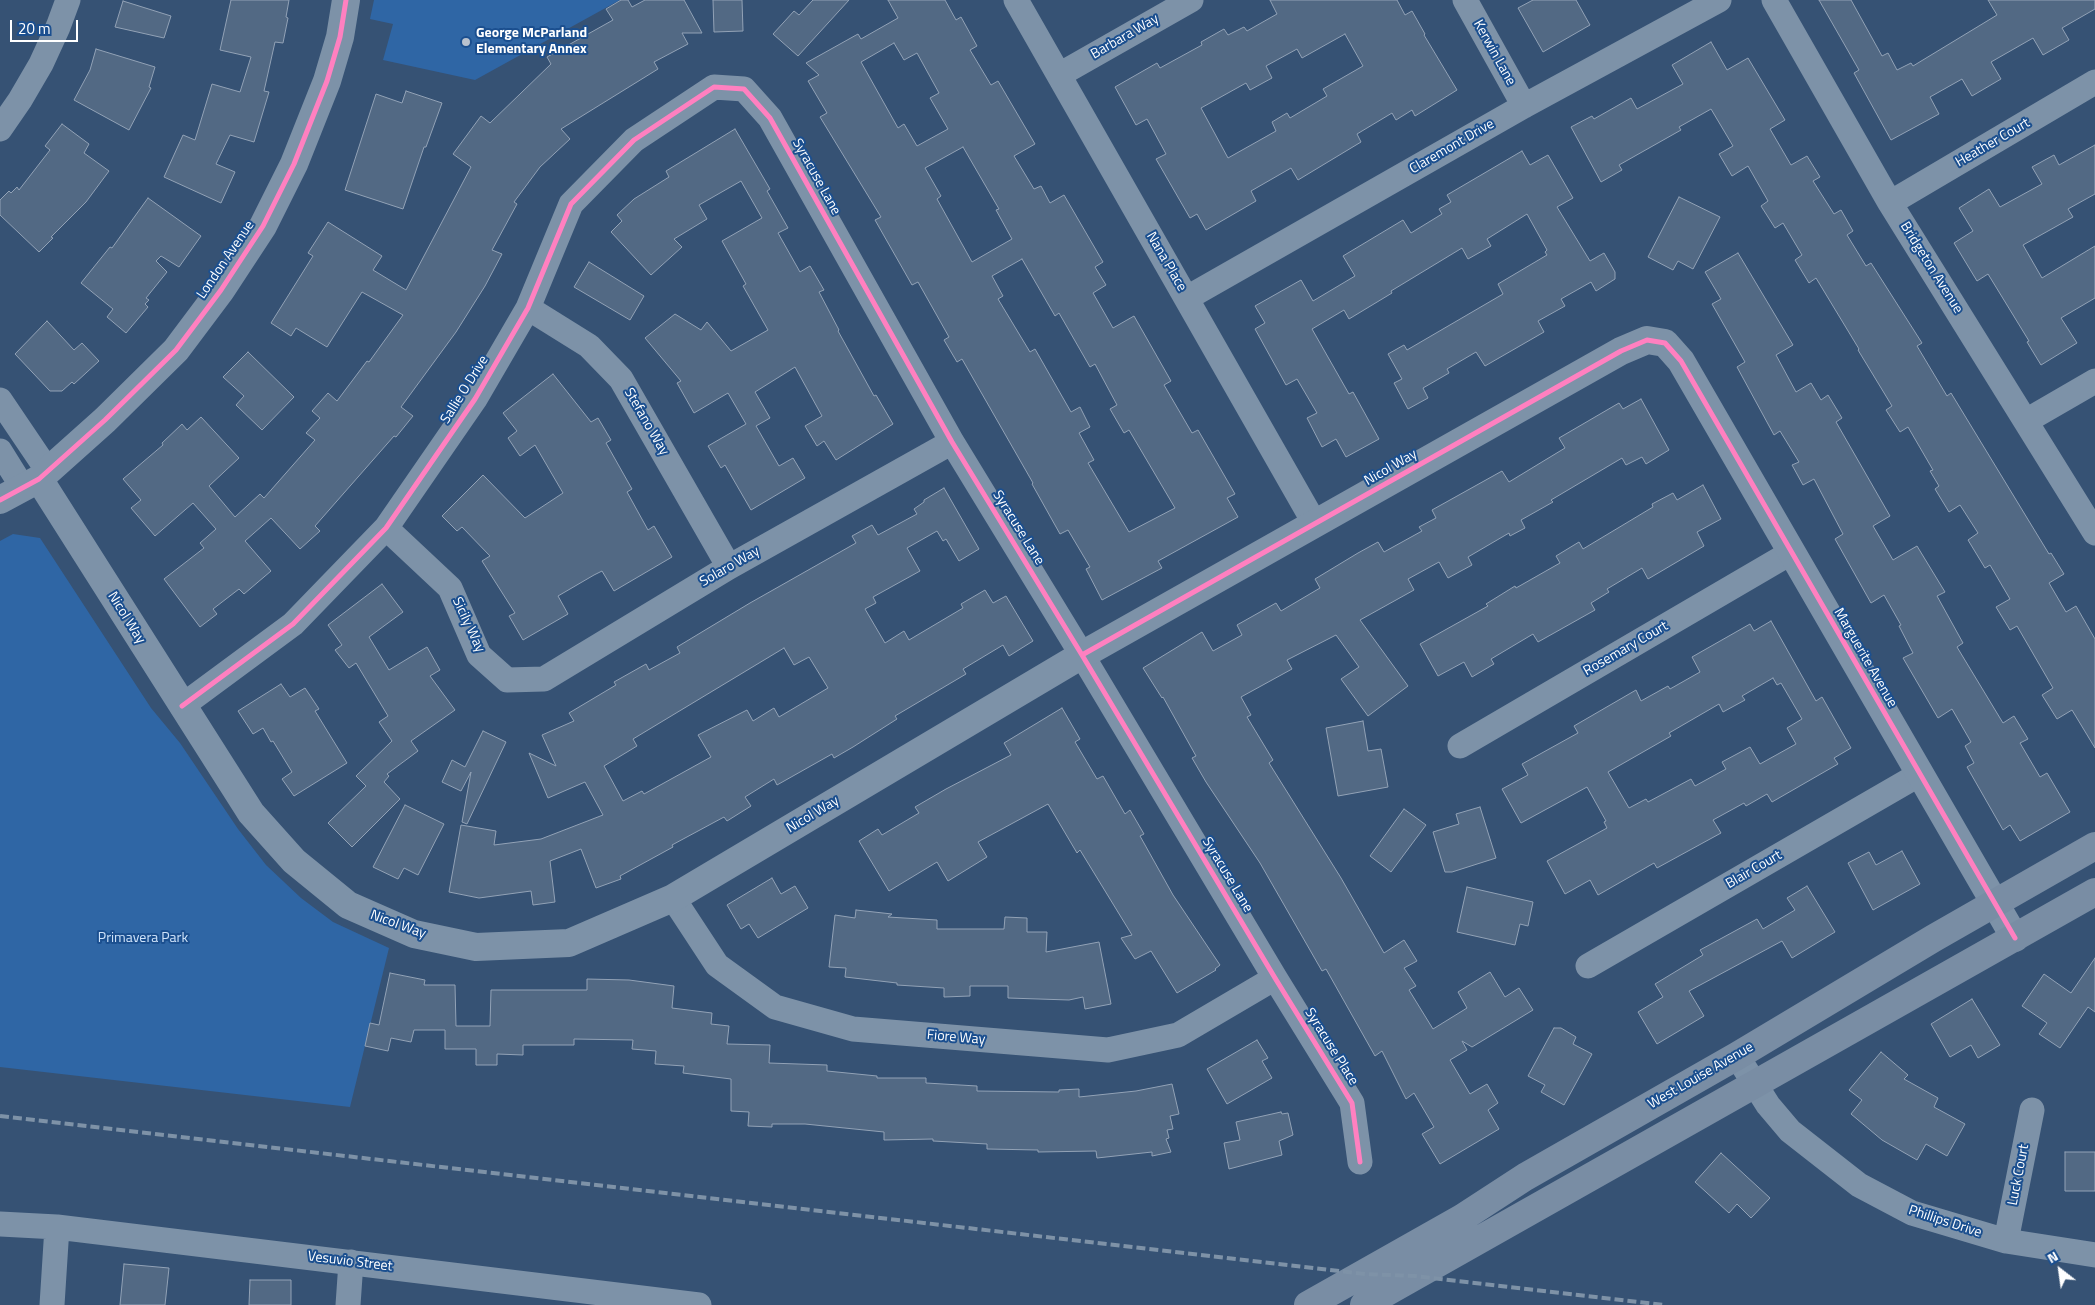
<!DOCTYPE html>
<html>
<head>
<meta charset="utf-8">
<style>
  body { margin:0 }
  #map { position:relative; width:2095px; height:1305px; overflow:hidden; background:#365274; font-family:"Titillium Web",sans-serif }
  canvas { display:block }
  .north { position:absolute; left:2035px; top:1245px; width:50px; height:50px; -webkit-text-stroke:4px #1b4f8f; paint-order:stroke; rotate:330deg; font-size:14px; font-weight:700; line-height:20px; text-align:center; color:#fff }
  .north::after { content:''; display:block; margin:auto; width:18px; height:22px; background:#fff; clip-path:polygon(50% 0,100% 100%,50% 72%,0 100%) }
  .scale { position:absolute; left:10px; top:20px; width:68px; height:22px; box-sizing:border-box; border:2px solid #fff; border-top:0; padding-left:6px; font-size:15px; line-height:18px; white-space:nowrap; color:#fff; -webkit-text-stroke:4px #1b4f8f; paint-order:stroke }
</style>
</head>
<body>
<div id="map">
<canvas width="2095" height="1305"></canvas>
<div class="north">N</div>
<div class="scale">20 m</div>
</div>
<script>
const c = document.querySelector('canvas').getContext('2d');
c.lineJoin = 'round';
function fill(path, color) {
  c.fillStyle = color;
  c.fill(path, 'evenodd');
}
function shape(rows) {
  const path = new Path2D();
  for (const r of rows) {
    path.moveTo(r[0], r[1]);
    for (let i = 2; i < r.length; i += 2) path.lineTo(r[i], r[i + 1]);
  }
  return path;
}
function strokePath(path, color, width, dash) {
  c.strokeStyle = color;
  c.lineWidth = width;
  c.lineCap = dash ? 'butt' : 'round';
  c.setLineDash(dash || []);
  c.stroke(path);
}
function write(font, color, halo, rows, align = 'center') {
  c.font = font + ' "Titillium Web",sans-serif';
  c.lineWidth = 4;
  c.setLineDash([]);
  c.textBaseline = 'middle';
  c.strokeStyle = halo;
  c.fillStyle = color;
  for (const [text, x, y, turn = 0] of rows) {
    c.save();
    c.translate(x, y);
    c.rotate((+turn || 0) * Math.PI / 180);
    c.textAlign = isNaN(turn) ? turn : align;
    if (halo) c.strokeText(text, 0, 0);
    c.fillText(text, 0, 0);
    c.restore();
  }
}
const green = shape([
  [374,0,620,0,475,80,383,60,393,24,370,19],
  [13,534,40,538,151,708,180,743,238,829,266,865,301,898,333,922,389,948,350,1107,0,1067,0,541]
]);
const building = shape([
  [231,0,289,0,286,17,288,18,283,43,275,42,264,91,269,92,254,142,230,135,216,164,235,172,221,203,164,177,183,135,195,140,212,84,240,92,251,57,220,50,231,0],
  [621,0,628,0,632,7,645,0,684,0,702,33,682,33,688,44,654,62,658,69,561,129,570,139,540,167,514,202,517,204,492,250,502,254,485,286,456,332,401,407,413,416,396,437,394,436,315,526,320,531,300,549,271,518,245,541,271,571,244,594,239,589,213,609,217,614,200,627,164,579,204,548,200,543,216,529,193,503,155,536,131,508,141,500,123,479,163,445,162,443,182,424,187,430,201,417,239,458,209,486,235,517,260,494,264,498,315,440,306,433,320,418,312,411,328,393,337,401,367,361,369,362,403,315,362,292,327,347,296,328,291,336,271,323,313,256,308,253,328,222,382,256,373,270,406,290,471,167,453,154,481,116,490,123,551,64,547,57,613,20,606,9,621,0],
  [713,0,742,0,743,31,714,32,713,0],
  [813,0,849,0,798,56,773,34,794,11,799,15,813,0],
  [888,0,945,0,956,20,961,17,977,46,970,50,991,85,998,81,1035,144,1014,156,1034,189,1041,186,1050,203,1064,195,1103,262,1095,267,1106,285,1093,293,1113,328,1134,316,1171,381,1164,385,1192,433,1198,430,1235,494,1227,498,1238,517,1158,561,1162,568,1102,600,1086,569,1090,567,1068,530,1060,534,1032,484,1033,483,962,359,957,362,944,340,949,337,918,282,912,285,875,220,881,217,820,117,827,113,808,81,819,75,806,63,858,34,861,39,898,18,888,0],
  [894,43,904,60,917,53,939,93,930,98,948,129,917,146,904,124,898,128,861,62,894,43],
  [963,147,999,209,996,210,1012,239,972,262,937,199,941,196,925,168,963,147],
  [1022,259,1055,316,1059,313,1090,367,1095,364,1117,405,1110,409,1124,433,1129,430,1175,508,1129,532,1088,463,1094,460,1079,433,1090,427,1080,407,1071,412,1035,349,1030,352,998,299,1003,296,992,276,1022,259],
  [1270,0,1397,0,1405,15,1412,11,1425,34,1424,35,1457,90,1415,116,1412,110,1396,120,1392,113,1357,134,1361,142,1298,180,1291,168,1251,191,1256,201,1206,230,1197,214,1190,218,1156,159,1166,154,1147,119,1136,125,1115,87,1157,63,1160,68,1202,45,1201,42,1224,29,1228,35,1244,27,1247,31,1277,14,1270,0],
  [1345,34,1363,66,1323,89,1327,96,1290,118,1287,113,1272,122,1276,131,1228,158,1201,108,1246,83,1250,90,1272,78,1266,66,1297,49,1302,58,1345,34],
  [1533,0,1576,0,1590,25,1543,52,1518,8,1533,0],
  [1819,0,1851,0,1882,56,1888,53,1897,70,1911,63,1913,66,1997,15,1988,0,2095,0,2095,9,2062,28,2069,40,2043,55,2033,38,1991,62,2001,79,1972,96,1962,79,1930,97,1939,114,1891,140,1854,73,1859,70,1819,0],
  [123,1,171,16,164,38,115,27,123,1],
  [1711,42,1727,70,1748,58,1785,120,1770,129,1791,165,1807,156,1820,177,1813,181,1834,214,1841,210,1853,231,1847,235,1866,266,1871,263,1922,343,1917,346,1947,396,1951,393,2049,554,2051,553,2064,574,2049,583,2066,612,2076,606,2095,639,2095,748,2072,710,2057,719,2042,695,2053,688,2017,626,2010,630,1996,607,2010,599,1990,565,1985,568,1968,540,1978,533,1960,505,1949,512,1935,489,1939,486,1930,471,1933,470,1908,427,1900,432,1886,410,1892,406,1858,350,1859,349,1816,278,1809,283,1795,260,1802,255,1783,223,1775,228,1761,206,1768,201,1748,166,1732,176,1719,154,1733,146,1711,109,1679,127,1681,130,1619,165,1622,170,1601,182,1571,127,1592,116,1594,119,1631,98,1637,109,1683,84,1672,65,1711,42],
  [96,49,155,67,149,87,151,88,129,130,74,100,90,70,96,49],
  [406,91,442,103,426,147,424,147,403,209,345,190,376,94,402,103,406,91],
  [62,124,89,144,84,153,109,171,86,202,51,237,53,238,39,252,0,215,0,200,9,191,11,193,17,187,19,190,50,150,45,146,62,124],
  [735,129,770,189,767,191,788,228,778,233,800,272,810,266,824,290,819,292,839,330,838,331,874,396,876,395,893,424,836,460,824,441,817,446,805,426,822,416,795,367,755,392,770,418,756,426,779,466,793,458,805,478,751,510,725,465,721,468,708,446,746,424,728,393,694,413,677,383,681,381,645,338,675,314,701,330,707,322,731,351,768,330,743,286,746,284,722,241,762,218,741,181,699,205,707,219,674,239,682,247,651,275,611,232,622,221,617,215,634,199,669,177,666,171,735,129],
  [2095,145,2095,194,2068,209,2073,217,2023,245,2042,278,2095,246,2095,298,2061,318,2077,343,2041,365,2027,342,2029,341,1988,274,1977,281,1954,243,1973,231,1959,208,1989,189,2000,207,2042,184,2032,167,2054,155,2059,165,2095,145],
  [1522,151,1530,165,1548,155,1573,198,1557,207,1590,261,1604,253,1615,272,1615,279,1596,291,1591,282,1561,299,1565,306,1538,321,1544,332,1485,366,1476,352,1447,369,1449,373,1423,388,1428,398,1408,409,1394,383,1402,379,1388,354,1404,345,1407,350,1503,294,1498,284,1547,255,1545,252,1547,250,1527,214,1487,239,1491,246,1468,259,1462,248,1391,291,1392,293,1349,319,1344,310,1312,329,1349,394,1353,392,1379,439,1346,457,1336,439,1322,447,1307,418,1317,413,1297,379,1286,385,1255,329,1265,323,1255,306,1301,280,1313,301,1355,276,1343,256,1403,220,1411,233,1442,214,1439,209,1451,202,1447,195,1522,151],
  [1679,197,1720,217,1693,269,1678,261,1673,270,1648,257,1679,197],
  [148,198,201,236,179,267,161,256,156,261,167,272,146,298,149,300,145,304,148,307,126,333,107,317,113,309,81,283,110,247,112,248,148,198],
  [1738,253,1793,345,1776,355,1796,392,1811,383,1821,400,1828,395,1842,418,1836,422,1890,516,1873,526,1893,560,1917,546,1945,592,1937,596,1963,643,1957,647,2003,723,2014,716,2028,739,2020,743,2040,777,2047,773,2070,812,2020,841,2010,825,2003,830,1967,767,1974,763,1965,746,1971,742,1952,709,1938,718,1903,658,1913,653,1899,626,1901,625,1884,595,1871,603,1835,539,1843,534,1814,479,1803,485,1792,465,1799,462,1780,431,1774,435,1737,367,1745,362,1712,304,1721,299,1705,272,1738,253],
  [589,262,644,296,630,320,574,287,589,262],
  [47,321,74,350,82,343,99,361,74,384,72,382,62,391,50,391,15,354,47,321],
  [248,352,294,397,262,430,236,405,244,396,223,377,248,352],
  [553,374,591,422,598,418,611,440,606,443,632,489,627,492,648,530,654,526,672,557,614,591,602,571,594,575,558,596,568,614,523,640,509,616,515,613,482,561,490,556,462,527,457,531,442,516,483,475,525,518,563,493,535,445,520,456,508,438,517,431,503,413,553,374],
  [1641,399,1669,450,1646,464,1642,457,1626,465,1622,458,1551,500,1553,502,1521,520,1525,528,1510,536,1509,533,1468,557,1472,565,1448,578,1439,562,1408,579,1414,590,1360,620,1408,686,1368,716,1341,679,1359,667,1336,635,1287,660,1292,669,1241,697,1251,715,1247,717,1273,760,1269,763,1341,878,1384,953,1404,940,1417,961,1404,968,1416,986,1409,990,1433,1029,1467,1008,1458,992,1490,972,1505,997,1519,988,1533,1010,1472,1047,1462,1041,1467,1050,1450,1060,1470,1094,1487,1084,1498,1103,1488,1110,1499,1129,1440,1164,1422,1134,1434,1127,1414,1093,1406,1099,1382,1051,1375,1056,1326,969,1322,971,1260,863,1206,782,1192,758,1196,756,1163,697,1162,698,1143,668,1202,632,1213,651,1242,635,1237,625,1276,603,1281,611,1320,588,1315,579,1358,553,1378,542,1384,552,1422,531,1419,527,1436,518,1432,510,1502,471,1509,482,1565,448,1559,438,1619,403,1623,409,1641,399],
  [1703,485,1721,519,1697,532,1704,546,1648,579,1642,568,1607,589,1609,592,1591,603,1595,610,1538,642,1533,634,1491,659,1494,664,1472,677,1464,662,1438,676,1420,644,1488,606,1486,604,1515,586,1516,588,1560,563,1556,556,1579,542,1583,549,1653,507,1652,504,1673,493,1677,500,1703,485],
  [944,488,979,549,959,561,946,539,943,541,937,531,907,548,920,571,873,597,876,603,865,609,885,643,904,631,909,640,963,608,961,604,985,590,993,603,1006,596,1033,641,1009,656,1003,645,963,669,966,674,895,716,897,719,853,747,834,758,832,754,777,785,774,779,745,797,751,806,727,821,724,817,672,845,673,847,620,876,621,879,596,888,581,849,550,861,555,902,533,905,531,891,479,898,449,892,461,825,496,831,494,845,541,839,603,815,585,782,548,798,529,753,556,766,542,735,574,721,569,713,616,685,614,682,646,664,649,670,680,653,677,647,750,603,856,543,852,536,872,525,878,535,917,514,914,509,924,502,924,500,944,488],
  [784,648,794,665,809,657,828,688,779,717,774,708,753,721,747,710,698,735,711,757,644,794,642,791,623,801,604,766,637,746,633,739,784,648],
  [382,584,403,612,369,637,389,670,427,647,440,670,430,676,455,710,411,741,418,751,387,774,389,776,384,782,400,799,352,847,328,823,366,786,356,776,392,741,379,722,388,716,356,663,349,668,335,650,342,645,328,625,382,584],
  [1771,621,1816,701,1822,697,1851,748,1834,758,1838,764,1772,802,1767,794,1746,806,1744,803,1713,820,1721,833,1657,868,1654,863,1598,895,1590,880,1565,894,1547,861,1607,828,1604,822,1606,821,1587,787,1521,823,1502,789,1528,775,1522,764,1578,733,1574,726,1636,690,1641,701,1668,686,1670,689,1700,672,1692,657,1750,624,1754,631,1771,621],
  [1773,678,1777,685,1781,683,1802,719,1787,728,1796,744,1760,764,1750,747,1722,762,1726,769,1695,786,1691,779,1648,802,1646,799,1629,808,1608,772,1671,736,1669,733,1719,704,1723,712,1745,700,1742,696,1773,678],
  [281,684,290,697,305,688,319,709,315,711,347,763,294,796,282,779,292,772,273,741,271,742,263,728,253,734,238,711,281,684],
  [1062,708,1080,739,1075,742,1097,779,1103,776,1125,814,1130,810,1144,834,1140,836,1173,895,1220,965,1215,969,1216,970,1177,993,1151,951,1135,959,1121,938,1132,935,1080,850,1077,853,1048,804,978,842,987,857,948,881,937,862,889,891,859,841,878,829,882,835,919,813,915,807,946,789,1011,755,1004,743,1062,708],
  [1363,721,1368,751,1381,749,1388,787,1338,796,1326,728,1363,721],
  [483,731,506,742,467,824,462,822,471,772,461,791,442,782,452,760,465,767,483,731],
  [405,805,444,824,418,875,404,868,398,879,373,867,405,805],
  [1480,807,1496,858,1452,872,1445,872,1433,832,1459,824,1456,814,1480,807],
  [1404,809,1426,825,1391,872,1370,856,1404,809],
  [1902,851,1920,884,1873,910,1848,863,1869,852,1876,865,1902,851],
  [772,878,781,894,795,886,808,908,758,938,749,924,741,929,727,905,772,878],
  [1807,886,1835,932,1792,958,1782,941,1689,991,1704,1016,1657,1044,1638,1012,1663,997,1655,984,1703,955,1700,950,1757,919,1763,929,1795,910,1787,898,1807,886],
  [1467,887,1533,902,1528,926,1520,924,1515,945,1457,932,1467,887],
  [856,910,892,914,888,917,937,920,937,929,1004,929,1005,917,1027,918,1027,932,1047,932,1046,952,1099,942,1111,1004,1085,1009,1083,997,1069,1000,1008,998,1008,986,970,986,970,996,944,997,944,988,897,985,897,983,845,977,846,968,829,967,835,915,855,918,856,910],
  [2095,958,2095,1012,2088,1007,2060,1048,2039,1034,2047,1023,2022,1006,2044,974,2071,993,2095,958],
  [390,973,425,980,424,985,455,985,456,1026,490,1026,491,990,587,990,587,979,629,980,674,986,672,1008,712,1013,711,1024,729,1026,727,1044,770,1045,769,1063,827,1065,827,1071,877,1076,877,1078,926,1078,926,1083,977,1086,977,1091,1059,1092,1059,1090,1079,1089,1079,1097,1136,1091,1172,1084,1179,1114,1170,1116,1173,1129,1167,1130,1169,1138,1166,1139,1171,1152,1152,1156,1152,1152,1097,1158,1096,1151,1038,1152,1038,1150,987,1149,987,1144,933,1141,933,1139,884,1140,884,1132,805,1124,772,1124,772,1127,748,1126,749,1112,731,1111,731,1079,683,1073,684,1066,655,1064,656,1051,632,1049,633,1040,574,1039,574,1045,523,1045,523,1055,497,1054,497,1065,476,1065,476,1049,445,1049,445,1030,414,1030,411,1042,391,1038,388,1051,365,1046,370,1023,379,1025,390,973],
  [1972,999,2000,1045,1978,1058,1971,1045,1950,1057,1931,1024,1972,999],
  [1554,1028,1561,1028,1576,1037,1573,1044,1592,1054,1564,1105,1541,1092,1545,1085,1528,1076,1554,1028],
  [1257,1040,1268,1058,1262,1061,1272,1078,1227,1104,1207,1069,1257,1040],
  [1881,1052,1908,1075,1904,1079,1938,1098,1934,1107,1965,1124,1947,1156,1926,1144,1917,1160,1882,1140,1851,1114,1862,1100,1849,1090,1881,1052],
  [1281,1112,1282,1114,1288,1113,1293,1135,1279,1141,1282,1155,1229,1169,1224,1143,1240,1140,1236,1122,1281,1112],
  [2065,1152,2095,1152,2095,1191,2065,1191,2065,1152],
  [1721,1153,1770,1198,1751,1218,1737,1204,1729,1213,1695,1182,1721,1153],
  [124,1264,169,1268,165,1305,120,1305,124,1264],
  [250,1280,291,1280,291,1305,249,1305,250,1280]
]);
const minor = shape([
  [1016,0,1315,524],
  [1465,0,1524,106],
  [1774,0,1890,203,2095,533],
  [1059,75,1191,0],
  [0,129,20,100,41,64,58,27,68,0],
  [1890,203,2095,82],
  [1187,298,1524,106,1719,0],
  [528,308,589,346,621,379,729,567],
  [0,400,48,471],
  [2026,421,2095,381],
  [0,451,23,488],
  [386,528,450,588,479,655,507,680,544,679,729,567,952,442],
  [182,706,293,624,386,528,475,399,528,308,571,204,634,140,714,87,744,89,770,118,952,442,1082,655,1275,978,1352,1103,1360,1162],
  [1460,746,1792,552],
  [673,898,717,965,775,1007,853,1029,1108,1050,1178,1035,1275,978],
  [1588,966,1920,774],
  [1737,1056,1768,1105,1790,1131,1859,1185,1912,1213,2006,1241,2095,1255],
  [0,1224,57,1227,699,1305],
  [2006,1241,2032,1110],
  [52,1305,57,1227],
  [348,1305,351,1262]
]);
const tertiary = shape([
  [39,479,251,813,294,861,348,905,414,934,476,947,569,943,673,898,1082,655,1621,351,1647,340,1665,343,1681,361,2015,938],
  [0,500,39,479,105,420,176,350,221,290,263,226,294,164,327,81,340,37,346,0]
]);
const secondary = shape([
  [1308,1305,1462,1218,1525,1177,1737,1056,1934,938,2095,846],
  [1364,1305,2095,892]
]);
const rail = shape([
  [0,1116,1365,1274,1415,1276,1664,1305]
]);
const cycleway = shape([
  [0,500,39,479,105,420,176,350,221,290,263,226,294,164,327,81,340,37,346,0],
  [1082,655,1621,351,1647,340,1665,343,1681,361,2015,938],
  [182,706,293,624,386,528,475,399,528,308,571,204,634,140,714,87,744,89,770,118,952,442,1082,655,1275,978,1352,1103,1360,1162]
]);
const markers = [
  [466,42,5,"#b9c2ce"]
];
const poiNames = [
  ["George McParland",476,34],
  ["Elementary Annex",476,50]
];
const streetNames = [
  ["Barbara Way",1125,37,-30],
  ["Kerwin Lane",1494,53,61],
  ["Heather Court",1993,143,-30],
  ["Claremont Drive",1452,147,-30],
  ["Syracuse Lane",816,177,61],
  ["London Avenue",226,260,-56],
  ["Nana Place",1166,262,60],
  ["Bridgeton Avenue",1931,268,58],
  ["Sallie O Drive",465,390,-58],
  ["Stefano Way",646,422,60],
  ["Nicol Way",1391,468,-30],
  ["Syracuse Lane",1018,528,58],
  ["Solaro Way",730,567,-30],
  ["Nicol Way",126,618,58],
  ["Sicily Way",468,625,65],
  ["Rosemary Court",1626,649,-30],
  ["Marguerite Avenue",1865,658,60],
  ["Nicol Way",813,815,-31],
  ["Blair Court",1754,870,-30],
  ["Syracuse Lane",1227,875,59],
  ["Nicol Way",398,925,20],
  ["Fiore Way",956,1038,5],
  ["Syracuse Place",1331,1047,58],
  ["West Louise Avenue",1701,1076,-30],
  ["Luck Court",2019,1175,-79],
  ["Phillips Drive",1945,1222,18],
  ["Vesuvio Street",350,1262,7]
];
const parkNames = [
  ["Primavera Park",143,939]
];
fill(green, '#2f66a5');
fill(building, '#526984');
strokePath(building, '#92a2b6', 1);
strokePath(minor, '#7d92a8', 25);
strokePath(tertiary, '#7d92a8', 28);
strokePath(secondary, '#798da4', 28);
strokePath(rail, '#7e92a7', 4, [9, 4]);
strokePath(cycleway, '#ff80c0', 5);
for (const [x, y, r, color] of markers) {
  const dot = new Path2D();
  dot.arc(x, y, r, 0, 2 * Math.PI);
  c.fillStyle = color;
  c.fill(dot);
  strokePath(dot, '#1b4f8f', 2);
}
write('bold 14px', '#fff', '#1b4f8f', poiNames, 'left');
write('14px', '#fff', '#1b4f8f', streetNames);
write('14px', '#cfe3fa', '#1b4f8f', parkNames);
</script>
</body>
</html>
